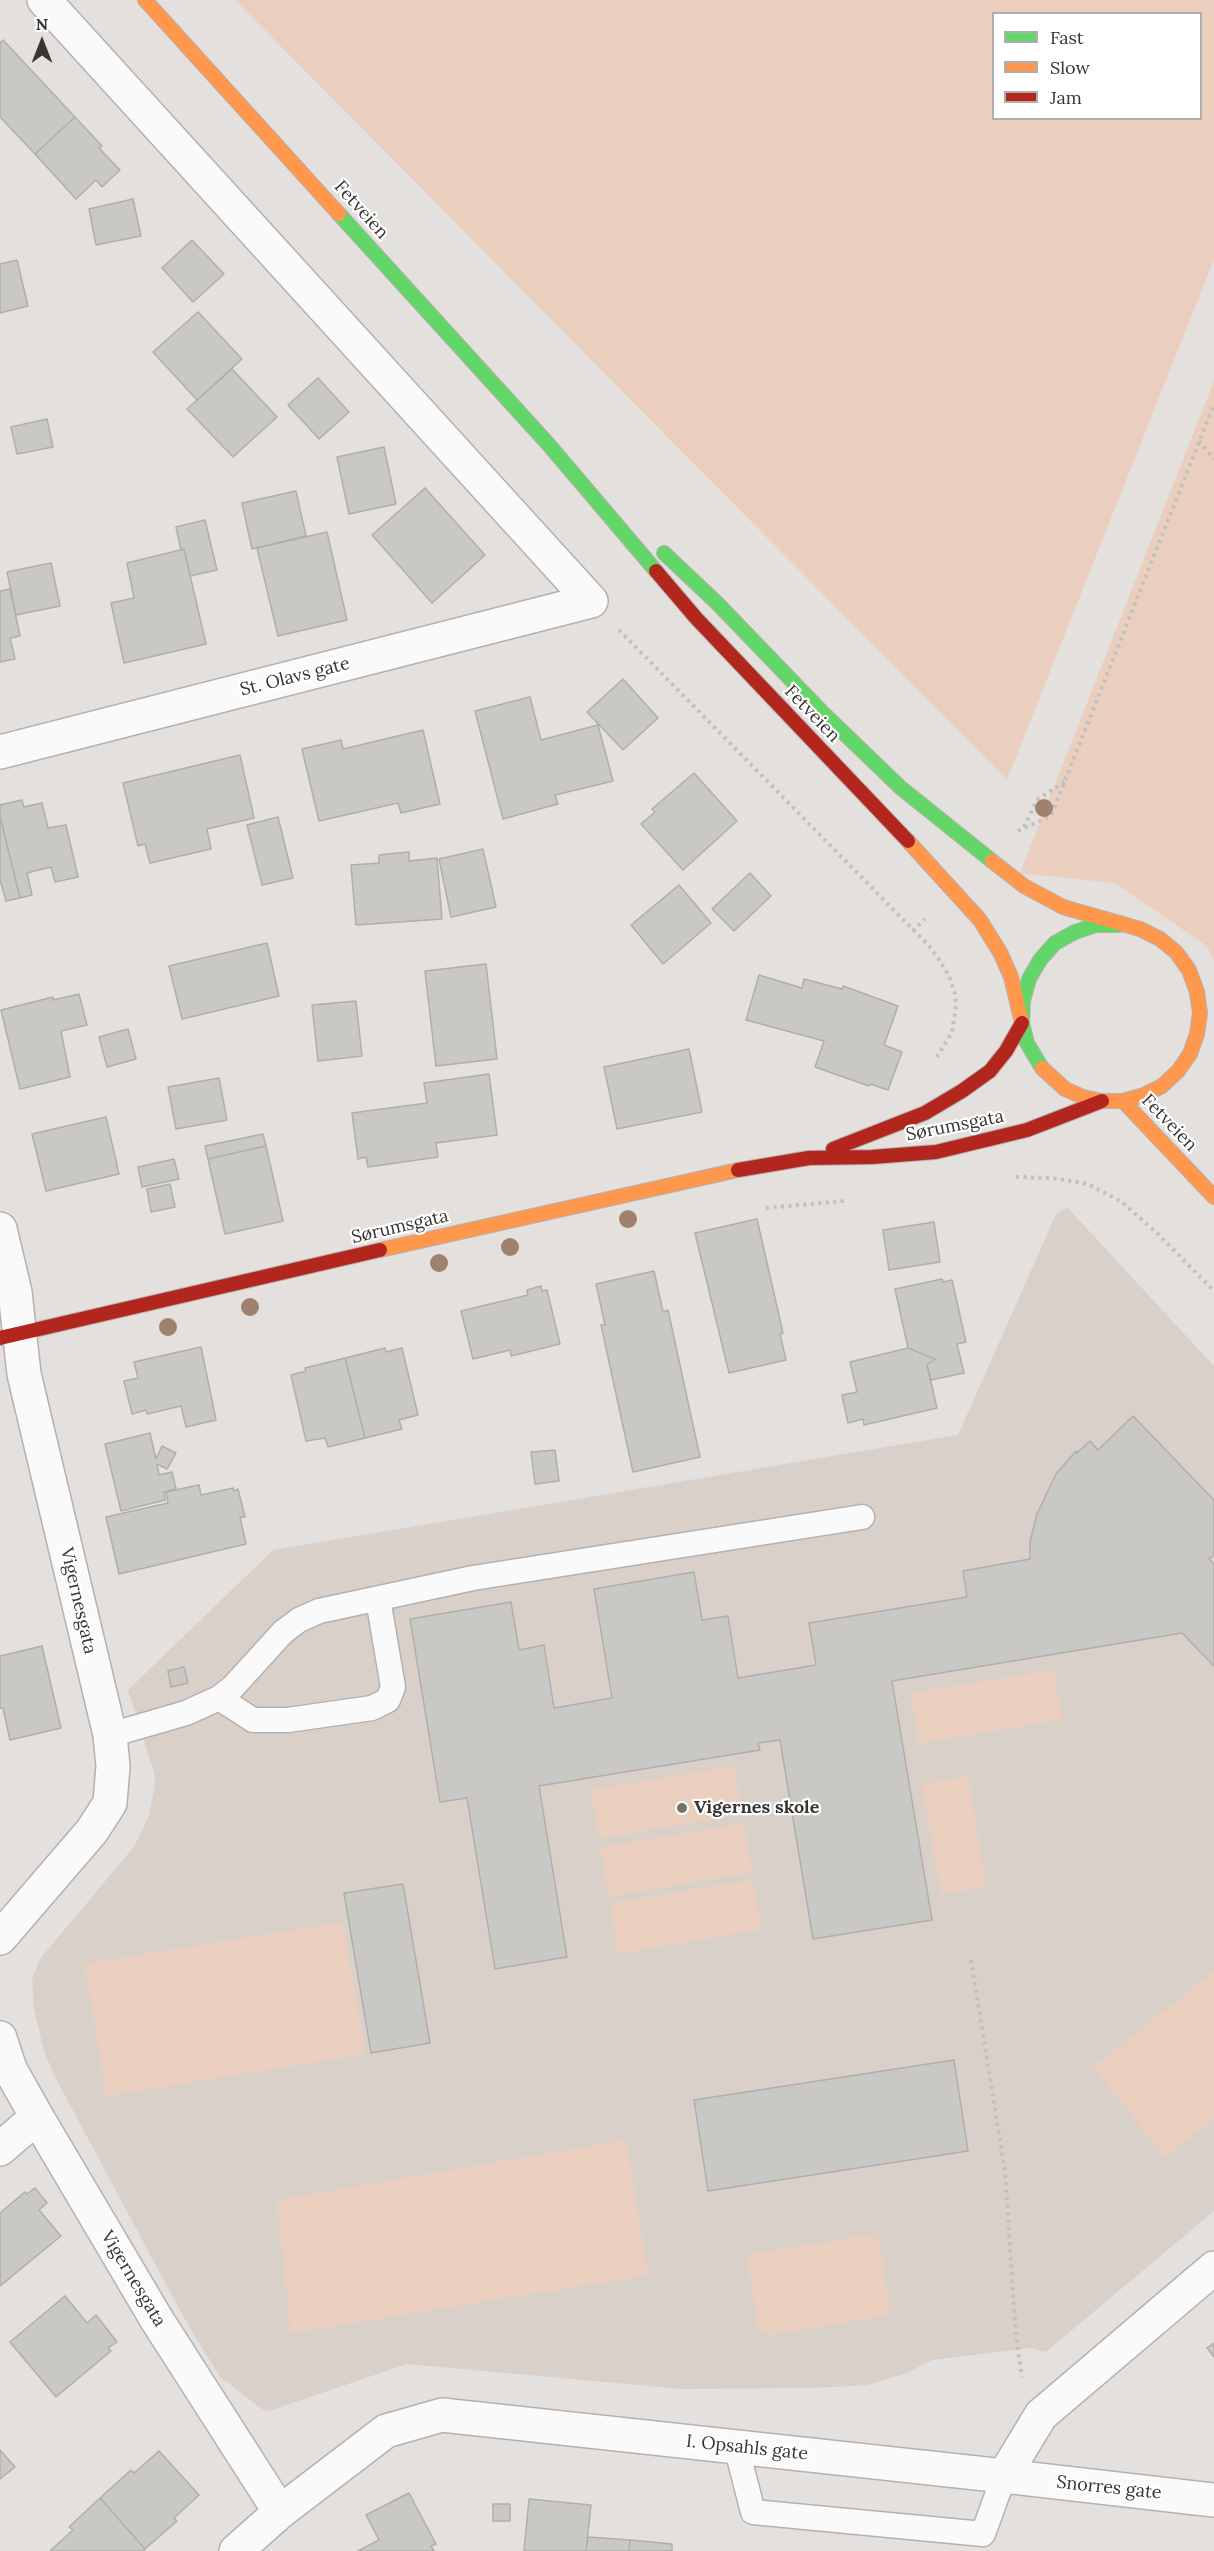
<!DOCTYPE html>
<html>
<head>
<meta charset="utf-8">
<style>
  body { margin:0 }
  #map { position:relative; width:1214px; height:2551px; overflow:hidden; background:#e3e0dd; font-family:Lora,serif }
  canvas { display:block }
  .legend { position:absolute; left:992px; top:12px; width:210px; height:108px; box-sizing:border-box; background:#fff; border:2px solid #afaead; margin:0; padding:8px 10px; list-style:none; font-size:18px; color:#383533 }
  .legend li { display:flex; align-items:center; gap:12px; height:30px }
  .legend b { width:30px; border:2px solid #afaead }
  .north { position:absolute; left:12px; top:12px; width:60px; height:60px; -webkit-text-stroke:4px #fff; paint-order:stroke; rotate:0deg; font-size:16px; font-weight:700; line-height:24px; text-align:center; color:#383533 }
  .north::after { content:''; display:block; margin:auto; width:21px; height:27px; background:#383533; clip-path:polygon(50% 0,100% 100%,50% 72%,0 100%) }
</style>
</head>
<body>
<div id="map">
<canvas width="1214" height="2551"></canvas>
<ul class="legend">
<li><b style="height:8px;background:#63d668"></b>Fast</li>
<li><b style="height:8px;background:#ff974d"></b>Slow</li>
<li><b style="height:8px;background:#b3261e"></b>Jam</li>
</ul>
<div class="north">N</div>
</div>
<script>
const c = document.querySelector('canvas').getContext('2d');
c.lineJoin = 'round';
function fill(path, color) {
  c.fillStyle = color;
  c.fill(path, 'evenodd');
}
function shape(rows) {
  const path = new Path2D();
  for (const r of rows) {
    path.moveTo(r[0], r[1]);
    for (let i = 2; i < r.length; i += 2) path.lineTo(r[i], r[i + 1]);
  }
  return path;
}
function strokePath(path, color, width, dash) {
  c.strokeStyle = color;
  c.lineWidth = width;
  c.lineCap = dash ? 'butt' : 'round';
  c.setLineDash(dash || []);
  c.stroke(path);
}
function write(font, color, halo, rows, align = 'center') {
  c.font = font + ' Lora,serif';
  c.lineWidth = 4.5;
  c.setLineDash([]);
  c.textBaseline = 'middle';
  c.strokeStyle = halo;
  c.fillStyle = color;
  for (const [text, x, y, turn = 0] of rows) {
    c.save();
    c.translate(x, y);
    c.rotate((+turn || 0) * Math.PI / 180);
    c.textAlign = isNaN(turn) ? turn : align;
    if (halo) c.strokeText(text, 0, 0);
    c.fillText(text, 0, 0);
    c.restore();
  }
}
const built = shape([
  [1067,1207,1214,1366,1214,2211,1046,2352,1031,2348,932,2360,907,2373,868,2385,812,2388,682,2389,407,2364,266,2412,220,2377,184,2318,54,2075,44,2051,34,2009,32,1980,39,1960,122,1861,135,1845,149,1816,155,1784,154,1772,128,1690,273,1550,958,1435,1056,1214]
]);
const green = shape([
  [235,0,1214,0,1214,259,1007,780],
  [994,14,1200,14,1200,118,994,118],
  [1214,381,1214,961,1207,946,1115,883,1020,873],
  [1054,1670,1062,1719,919,1744,911,1693],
  [734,1766,742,1814,599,1839,591,1790],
  [968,1776,986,1887,941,1894,922,1784],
  [744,1823,752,1872,609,1897,600,1847],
  [753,1880,761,1929,618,1954,610,1903],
  [343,1922,365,2054,106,2096,85,1964],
  [1214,1971,1214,2118,1165,2157,1093,2067],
  [626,2140,648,2275,291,2333,277,2200],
  [871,2235,879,2242,890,2309,885,2316,767,2335,759,2330,748,2263,754,2254]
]);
const building = shape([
  [3,40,75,117,35,154,0,117,0,43,3,40],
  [75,117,102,146,99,148,120,170,102,187,96,180,76,199,35,154,75,117],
  [133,199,141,236,96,245,89,209,133,199],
  [192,240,224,274,193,302,162,268,192,240],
  [17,260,28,306,0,313,0,264,17,260],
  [198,312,242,359,197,400,153,352,198,312],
  [232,369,277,417,233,457,187,409,232,369],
  [318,378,349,412,319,439,288,405,318,378],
  [47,419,53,447,17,454,11,427,47,419],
  [384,447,396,504,349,514,337,457,384,447],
  [425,488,485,555,432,603,372,535,425,488],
  [296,491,306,536,252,549,242,503,296,491],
  [205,520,217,570,190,576,184,549,181,550,176,527,205,520],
  [327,532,347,620,278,636,257,548,327,532],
  [184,549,206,644,124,663,111,603,134,598,127,563,184,549],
  [51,563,60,606,16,615,7,572,51,563],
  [10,589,20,636,10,638,15,659,0,662,0,591,10,589],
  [623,679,658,718,623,750,587,712,623,679],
  [530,697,541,740,598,725,613,781,555,795,558,804,503,819,475,711,530,697],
  [423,730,440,804,401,813,398,803,319,821,302,749,341,740,343,749,423,730],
  [240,755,254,818,207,829,211,849,150,863,145,844,138,846,123,783,240,755],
  [694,773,737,821,683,870,641,824,655,812,652,809,694,773],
  [22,800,24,807,42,803,48,828,66,825,78,877,55,882,51,867,27,873,32,895,20,898,0,816,0,805,22,800],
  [0,816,20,898,6,901,0,880,0,816],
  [278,817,293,878,262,885,247,825,278,817],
  [483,849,496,907,451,917,439,859,483,849],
  [409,852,409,861,437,858,442,919,356,925,351,865,379,863,379,855,409,852],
  [750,873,771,896,734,931,712,909,750,873],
  [679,885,711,923,663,964,631,925,679,885],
  [267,943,279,996,182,1019,169,966,267,943],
  [486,964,497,1059,436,1066,425,971,486,964],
  [759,975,802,988,804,979,842,989,843,986,898,1006,884,1045,902,1052,888,1090,870,1084,869,1086,815,1067,824,1041,746,1020,759,975],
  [79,994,87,1025,61,1031,70,1077,20,1089,1,1010,53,997,53,1000,79,994],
  [356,1001,362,1056,318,1061,312,1005,356,1001],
  [128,1029,136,1059,107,1067,99,1037,128,1029],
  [689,1049,702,1112,617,1129,604,1067,689,1049],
  [489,1074,497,1135,436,1143,438,1157,368,1167,366,1157,358,1159,352,1113,427,1103,424,1083,489,1074],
  [219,1078,227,1120,176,1129,168,1087,219,1078],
  [106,1117,119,1174,46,1191,32,1134,106,1117],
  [263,1134,266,1146,208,1159,205,1146,263,1134],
  [266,1146,283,1221,225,1234,208,1159,266,1146],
  [174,1159,179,1179,142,1187,138,1167,174,1159],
  [170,1184,175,1207,151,1212,147,1189,170,1184],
  [757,1219,783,1333,780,1334,786,1360,729,1373,695,1233,757,1219],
  [934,1222,940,1262,889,1270,883,1230,934,1222],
  [654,1271,663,1312,668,1310,700,1457,633,1472,601,1325,605,1325,596,1284,654,1271],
  [942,1279,943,1282,952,1280,966,1342,957,1344,964,1373,931,1380,927,1365,935,1359,908,1348,895,1289,942,1279],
  [541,1286,542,1291,547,1290,560,1344,511,1356,510,1350,473,1359,461,1311,528,1295,527,1290,541,1286],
  [201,1347,216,1420,186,1427,181,1406,147,1414,146,1410,132,1414,124,1381,138,1378,134,1362,201,1347],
  [385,1348,386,1352,402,1348,418,1415,399,1420,402,1429,365,1438,345,1358,385,1348],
  [908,1348,935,1359,927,1365,937,1408,864,1425,863,1419,848,1423,842,1395,857,1392,850,1362,908,1348],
  [345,1358,365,1438,328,1447,325,1438,306,1441,291,1375,306,1371,305,1368,345,1358],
  [1133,1416,1214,1500,1214,1555,1209,1559,1214,1564,1214,1666,1182,1633,892,1681,932,1920,813,1939,780,1740,758,1743,760,1750,539,1786,567,1957,495,1969,467,1798,440,1802,410,1619,511,1602,519,1650,544,1645,554,1708,612,1698,594,1589,694,1572,702,1620,728,1616,738,1678,816,1665,809,1623,967,1597,963,1571,1030,1559,1030,1542,1037,1514,1056,1474,1076,1451,1077,1453,1090,1441,1098,1450,1133,1416],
  [150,1433,156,1459,162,1446,176,1453,167,1469,157,1464,159,1475,172,1472,176,1489,164,1492,165,1500,121,1511,105,1444,150,1433],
  [555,1450,559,1481,535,1484,531,1452,555,1450],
  [199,1485,201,1495,233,1488,234,1491,238,1489,245,1517,240,1517,246,1544,119,1574,106,1517,168,1503,166,1492,199,1485],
  [42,1646,61,1728,10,1740,3,1708,0,1708,0,1656,42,1646],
  [184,1667,188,1683,171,1687,168,1671,184,1667],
  [403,1884,430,2043,371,2053,344,1893,403,1884],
  [954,2060,968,2151,708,2191,694,2100,954,2060],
  [35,2188,47,2203,39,2210,61,2236,0,2286,0,2213,25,2192,27,2194,35,2188],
  [65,2296,87,2323,96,2315,117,2342,108,2348,111,2351,56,2397,10,2342,65,2296],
  [1214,2343,1214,2357,1207,2348,1214,2343],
  [0,2450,15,2467,0,2479,0,2450],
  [159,2451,199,2495,174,2518,177,2521,145,2549,100,2498,131,2470,134,2473,159,2451],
  [409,2493,436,2544,431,2546,434,2551,358,2551,379,2540,366,2515,409,2493],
  [100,2498,145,2549,143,2551,50,2551,73,2530,69,2527,100,2498],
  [529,2499,591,2505,586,2551,524,2551,529,2499],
  [493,2504,510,2504,510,2521,493,2521,493,2504],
  [588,2537,630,2540,629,2551,586,2551,588,2537],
  [630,2540,672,2544,672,2551,629,2551,630,2540]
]);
const path = shape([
  [1199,441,1214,459],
  [619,630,929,946,940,961,949,976,955,994,956,1006,952,1032,937,1057],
  [1024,827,1037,800,1066,781],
  [1018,831,1051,816,1214,404],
  [913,931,925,919],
  [1016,1177,1051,1178,1088,1184,1122,1202,1158,1234,1214,1291],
  [766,1208,845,1201],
  [971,1960,1005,2171,1016,2337,1022,2377]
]);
const lane = shape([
  [219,1698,253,1720,288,1720,372,1708,388,1700,393,1687,378,1599],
  [110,1735,186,1713,219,1698,233,1687,283,1632,299,1620,319,1611,473,1578,862,1517],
  [736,2446,753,2512,983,2534,1004,2476]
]);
const street = shape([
  [0,752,591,601,44,0],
  [0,1229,15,1292,24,1374,110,1735,113,1766,110,1803,92,1831,0,1938],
  [0,2038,10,2069,37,2117,157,2320,280,2512],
  [0,2149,37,2117],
  [1004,2476,1214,2500],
  [236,2551,280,2512,386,2431,442,2415,1004,2476,1041,2415,1214,2268]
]);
const fast = shape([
  [339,214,549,445,656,571],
  [664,553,717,603,823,713,901,788,992,861],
  [1042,1068,1027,1043,1022,1023,1023,1001,1029,979,1040,960,1055,943,1075,932,1096,925,1119,925]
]);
const slow = shape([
  [145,0,339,214],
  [908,841,980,920,1001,954,1011,977,1022,1023],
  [992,861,1024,886,1063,907,1140,929,1160,939,1176,952,1189,970,1197,992,1200,1013,1197,1034,1190,1054,1178,1071,1162,1086,1144,1095,1123,1101,1102,1101,1083,1097,1065,1089,1042,1068],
  [1123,1101,1214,1197],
  [380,1250,738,1170]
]);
const jam = shape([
  [656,571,696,618,908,841],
  [833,1149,925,1113,962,1091,990,1071,1006,1051,1022,1023],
  [738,1170,809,1158,872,1157,936,1152,1027,1130,1102,1101],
  [0,1338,380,1250]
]);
const trees = [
  [1044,808],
  [628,1219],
  [510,1247],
  [439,1263],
  [250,1307],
  [168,1327]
];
const markers = [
  [682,1808,6,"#74716e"]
];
const streetNames = [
  ["Fetveien",361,210,48],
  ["St. Olavs gate",295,677,-14],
  ["Fetveien",812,714,46],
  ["Fetveien",1169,1123,46],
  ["Sørumsgata",955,1126,-11],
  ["Sørumsgata",400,1227,-13],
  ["Vigernesgata",78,1601,77],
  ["Vigernesgata",133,2279,59],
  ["I. Opsahls gate",747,2448,6],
  ["Snorres gate",1109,2488,6]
];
const poiNames = [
  ["Vigernes skole",694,1808]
];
fill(built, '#dad0ca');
fill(green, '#eacfbe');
fill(building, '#cac8c5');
strokePath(building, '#b0aeac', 1.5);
strokePath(lane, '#b4b1af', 27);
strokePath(street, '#b4b1af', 36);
strokePath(fast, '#b4b1af', 16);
strokePath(slow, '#b4b1af', 16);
strokePath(jam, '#b4b1af', 16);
strokePath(path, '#c1c0bf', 4, [3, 4.5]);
strokePath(lane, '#fbfafa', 24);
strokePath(street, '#fbfafa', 33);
strokePath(fast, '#63d668', 14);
strokePath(slow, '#ff974d', 14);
strokePath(jam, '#b3261e', 14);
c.fillStyle = '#9e826e';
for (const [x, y] of trees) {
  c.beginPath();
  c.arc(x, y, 9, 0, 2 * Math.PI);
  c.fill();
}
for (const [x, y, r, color] of markers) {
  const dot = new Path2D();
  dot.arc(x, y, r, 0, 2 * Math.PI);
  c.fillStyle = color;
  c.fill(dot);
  strokePath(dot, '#fff', 2);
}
write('18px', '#383533', '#fff', streetNames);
write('bold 18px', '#383533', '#fff', poiNames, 'left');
</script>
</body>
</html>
